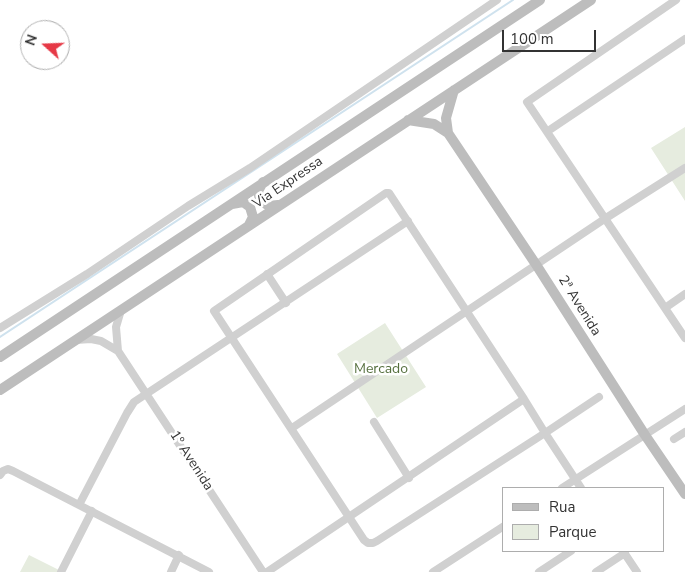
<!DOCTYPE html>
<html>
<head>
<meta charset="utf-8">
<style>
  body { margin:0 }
  #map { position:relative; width:685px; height:572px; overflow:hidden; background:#fff; font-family:"Nunito Sans",sans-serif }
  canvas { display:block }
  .legend { position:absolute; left:502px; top:487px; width:162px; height:65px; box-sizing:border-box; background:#fff; border:1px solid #adadad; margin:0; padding:6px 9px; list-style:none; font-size:15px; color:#333 }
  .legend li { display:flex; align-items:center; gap:10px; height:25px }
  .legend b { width:25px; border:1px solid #adadad }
  .north { position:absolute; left:20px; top:20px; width:50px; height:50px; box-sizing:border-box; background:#fff; border:1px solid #adadad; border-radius:50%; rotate:290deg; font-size:14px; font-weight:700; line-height:20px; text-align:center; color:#333 }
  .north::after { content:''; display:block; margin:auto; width:18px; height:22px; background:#e63946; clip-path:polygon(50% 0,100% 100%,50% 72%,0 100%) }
  .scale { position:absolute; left:502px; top:30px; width:94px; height:22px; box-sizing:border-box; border:2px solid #333; border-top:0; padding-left:6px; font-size:15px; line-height:18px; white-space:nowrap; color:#333; -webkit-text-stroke:4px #fff; paint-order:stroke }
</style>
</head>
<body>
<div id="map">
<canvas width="685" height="572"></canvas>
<ul class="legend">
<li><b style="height:6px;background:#bdbdbd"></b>Rua</li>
<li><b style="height:14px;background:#e6ecdf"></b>Parque</li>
</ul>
<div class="north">N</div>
<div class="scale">100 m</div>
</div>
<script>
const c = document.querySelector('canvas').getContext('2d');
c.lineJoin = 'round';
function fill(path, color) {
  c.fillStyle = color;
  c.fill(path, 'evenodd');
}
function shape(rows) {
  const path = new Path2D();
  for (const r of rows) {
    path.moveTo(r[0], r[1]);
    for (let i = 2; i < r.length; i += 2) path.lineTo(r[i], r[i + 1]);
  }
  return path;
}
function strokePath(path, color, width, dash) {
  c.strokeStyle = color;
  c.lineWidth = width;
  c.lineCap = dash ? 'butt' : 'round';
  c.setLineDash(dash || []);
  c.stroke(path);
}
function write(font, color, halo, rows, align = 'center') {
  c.font = font + ' "Nunito Sans",sans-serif';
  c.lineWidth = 5;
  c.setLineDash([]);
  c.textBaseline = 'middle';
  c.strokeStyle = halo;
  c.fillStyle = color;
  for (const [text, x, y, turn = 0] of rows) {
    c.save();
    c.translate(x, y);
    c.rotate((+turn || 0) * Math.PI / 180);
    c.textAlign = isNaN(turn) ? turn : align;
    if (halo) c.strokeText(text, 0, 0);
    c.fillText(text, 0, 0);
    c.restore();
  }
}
const green = shape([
  [685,127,685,201,651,148],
  [385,323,426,387,377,418,337,354],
  [29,555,63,572,20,572]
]);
const stream = shape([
  [0,337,513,0]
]);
const street = shape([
  [676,0,527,102,685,338],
  [548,131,685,39],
  [267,274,286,303],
  [665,308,685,294],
  [121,310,116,327,118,351,263,572],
  [0,328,87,274,188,206,250,168,497,0],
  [76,340,91,339,101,341,118,351],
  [374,422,409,478],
  [292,428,606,218,685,168],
  [674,439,685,432],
  [0,475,3,471,8,469,13,471,209,572],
  [562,488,685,409],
  [581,488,545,433,524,399,389,193,386,193,214,311,364,540,368,543,373,543,377,541,545,433,599,397],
  [79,505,127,413,134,402,408,221],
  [623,551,637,572],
  [61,572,92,511],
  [171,572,179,555],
  [267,572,524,399],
  [433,572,504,526],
  [539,572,571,551],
  [596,572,625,553]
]);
const secondary = shape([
  [408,120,434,124,448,133,537,266,645,435,685,494],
  [448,133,446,118,454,90],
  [263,182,258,191,260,200,269,206,278,205],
  [232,204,243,202,250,207,253,217,249,225],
  [0,357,540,0],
  [0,390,591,0]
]);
const streetNames = [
  ["Via Expressa",288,183,-34],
  ["2ª Avenida",579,306,58],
  ["1º Avenida",191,461,57]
];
const parkNames = [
  ["Mercado",381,370]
];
fill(green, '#e6ecdf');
strokePath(stream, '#cfe2ee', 2);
strokePath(street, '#d0d0d0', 8);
strokePath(secondary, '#bdbdbd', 10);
write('14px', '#333', '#fff', streetNames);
write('14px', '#56703f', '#fff', parkNames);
</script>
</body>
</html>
